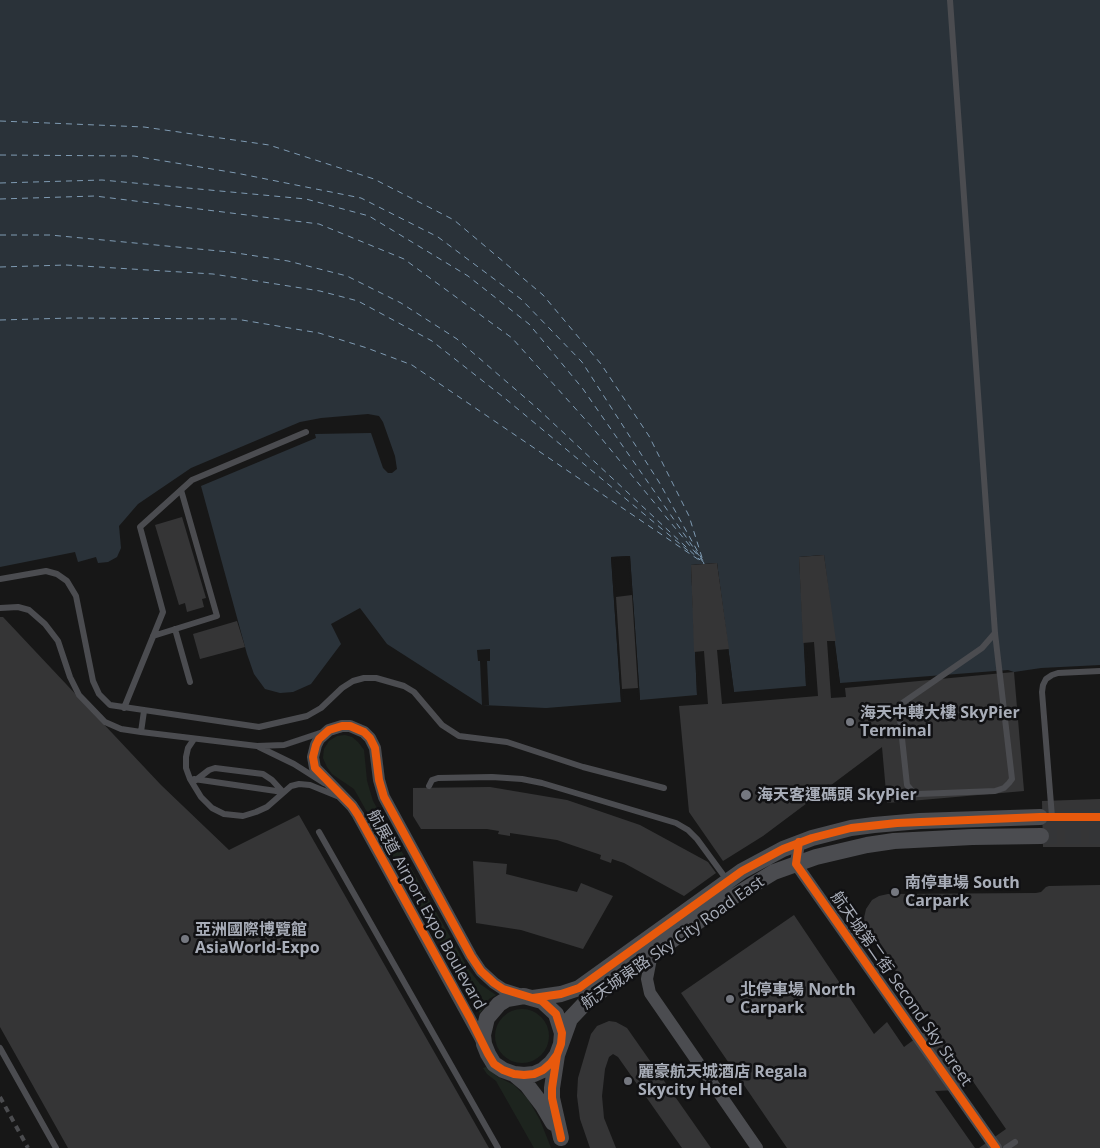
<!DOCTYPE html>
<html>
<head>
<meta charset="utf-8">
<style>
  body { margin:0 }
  canvas { display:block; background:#171717 }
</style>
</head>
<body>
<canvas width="1100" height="1148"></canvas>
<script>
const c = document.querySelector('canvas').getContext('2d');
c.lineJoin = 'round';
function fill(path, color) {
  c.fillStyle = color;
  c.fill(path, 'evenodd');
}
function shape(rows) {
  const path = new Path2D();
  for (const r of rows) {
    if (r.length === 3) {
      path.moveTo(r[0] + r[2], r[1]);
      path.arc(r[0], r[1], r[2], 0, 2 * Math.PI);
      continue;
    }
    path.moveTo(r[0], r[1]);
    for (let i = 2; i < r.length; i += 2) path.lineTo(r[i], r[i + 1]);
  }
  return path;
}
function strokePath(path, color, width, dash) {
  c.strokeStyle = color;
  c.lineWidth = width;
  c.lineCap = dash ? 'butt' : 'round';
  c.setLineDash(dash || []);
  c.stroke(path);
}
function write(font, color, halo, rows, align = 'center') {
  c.font = font + ' "Open Sans","Noto Sans TC",sans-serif';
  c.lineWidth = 5;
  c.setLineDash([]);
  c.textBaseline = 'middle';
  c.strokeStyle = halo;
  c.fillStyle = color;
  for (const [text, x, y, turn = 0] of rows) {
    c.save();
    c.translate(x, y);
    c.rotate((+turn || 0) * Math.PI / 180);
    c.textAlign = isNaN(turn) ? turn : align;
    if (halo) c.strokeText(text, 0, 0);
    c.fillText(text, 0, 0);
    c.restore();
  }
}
const green = shape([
  [345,735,352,737,358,742,364,750,367,781,373,801,469,970,480,984,496,995,489,999,480,1013,358,796,354,789,332,774,327,767,323,758,324,749,329,741,337,736],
  [522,1036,27],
  [486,1067,498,1077,514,1085,528,1099,540,1120,551,1148,534,1148,496,1081,487,1074,483,1068]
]);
const water = shape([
  [0,0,1100,0,1100,665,1041,668,1014,672,1008,670,840,683,823,555,800,557,806,686,734,692,717,563,691,565,697,695,640,700,630,556,611,557,621,702,546,708,482,705,387,644,360,608,331,624,341,644,311,684,293,692,280,693,265,689,254,674,247,654,201,486,316,438,315,434,371,433,383,468,388,473,392,473,397,469,395,456,383,422,379,416,368,414,321,418,300,422,191,468,138,504,119,526,121,548,117,557,108,562,98,563,96,557,78,562,75,552,0,567]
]);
const pier = shape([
  [824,555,840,683,837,683,833,641,802,559,809,686,806,686,799,557],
  [630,556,640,700,638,700,628,558,614,559,624,701,621,702,611,557],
  [717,563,734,692,732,692,715,566,694,567,699,695,697,695,691,565],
  [490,649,490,661,487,661,489,705,482,705,480,661,478,661,477,650]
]);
const ferry = shape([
  [0,121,144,127,269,145,374,179,454,220,543,295,601,364,649,436,689,516,704,564],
  [0,155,134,156,236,173,361,198,438,237,521,299,582,362,659,482,703,561],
  [0,183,102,180,306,199,369,216,468,276,529,324,583,389,700,557],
  [0,199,95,196,319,224,404,259,512,338,592,427,704,563],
  [0,235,50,235,230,252,288,261,347,276,401,303,457,339,537,408,700,560],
  [0,267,66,265,213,274,320,291,358,301,432,341,507,400,692,554],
  [0,320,71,318,236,319,319,333,367,348,412,365,702,562]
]);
const building = shape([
  [182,517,206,598,202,599,204,607,187,612,185,603,179,605,155,525],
  [824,555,836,641,827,641,831,698,846,697,845,688,1014,672,1024,791,887,803,882,747,763,836,723,861,689,812,679,706,708,704,704,651,694,652,691,565,717,563,729,649,717,650,722,704,818,696,814,642,803,643,799,557],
  [632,595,638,688,622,689,616,597],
  [0,617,3,617,161,785,229,850,299,815,489,1148,68,1148,0,1027],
  [237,621,245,647,200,659,193,634],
  [490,787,567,800,640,825,708,862,716,873,684,896,624,863,612,859,611,863,600,859,601,855,557,840,510,833,510,836,498,834,499,831,487,829,421,829,413,816,413,788],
  [1100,799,1100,847,1043,847,1042,801],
  [473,861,507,864,506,874,577,892,581,883,613,896,583,949,521,930,476,923],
  [1100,885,1100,1148,979,1148,1006,1129,972,1080,958,1090,935,1091,975,1148,787,1148,681,993,794,915,874,1034,887,1022,904,1047,934,1025,866,929,864,918,866,909,872,900,879,896,888,894,1036,893,1041,892,1046,887,1049,886],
  [609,1021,616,1022,627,1028,711,1148,682,1148,618,1057,613,1054,609,1057,605,1069,602,1096,604,1118,616,1148,590,1148,580,1119,577,1096,578,1078,591,1034,597,1026]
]);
const tertiaryTunnel = shape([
  [1040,817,1100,817],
  [1041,836,1100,836]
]);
const service = shape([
  [950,0,995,633],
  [0,579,46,571,57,574,67,581,76,596,93,681,99,694,110,705,259,727,307,716,321,708,342,688,353,681,364,678,376,678,404,686,414,692,442,725,459,736,507,742,583,767,664,788],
  [0,608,18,607,29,610,45,624,58,641,70,677,79,695,105,722,121,729,141,732,257,746,284,745,320,733],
  [175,629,190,682],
  [995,633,1012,779,1009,783,1004,788,995,791,918,794,912,791,907,785,899,710,901,704,982,648,995,633],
  [153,636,217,616,181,490],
  [124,708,163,612,140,527,192,480,306,432],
  [141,732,144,711],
  [194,739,188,748,186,757,186,768,190,779,201,797,212,808,224,814,243,816,256,812,267,807,291,786,299,784,310,785,337,796],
  [259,747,294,764,324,783],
  [194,779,283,792],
  [196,780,209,770,215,768,263,774,272,780,283,792],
  [429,786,432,780,438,778,492,777,522,779,542,783,676,823,688,830,697,839,727,880],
  [1052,817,1042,692,1043,685,1046,679,1052,675,1058,673,1100,671],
  [319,832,498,1148],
  [0,1048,56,1148],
  [1006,1148,1015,1142]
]);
const minor = shape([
  [799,842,796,864,996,1148],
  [652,953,647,979,650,993,757,1148],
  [483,1043,358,815,352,806,315,768,313,757,316,745,319,739,329,730,342,726,350,726,364,732,370,738,375,748,379,780,384,797,471,956,481,971,494,983,503,989,522,995]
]);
const tertiary = shape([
  [533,998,561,994,579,988,742,871,783,849,812,838,851,828,874,825,920,821,1040,817],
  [561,1044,570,1019,588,1000,731,898,774,872,816,857,867,845,894,841,972,837,1041,836],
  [557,1055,551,1063,543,1070,534,1074,524,1075,514,1074,503,1070,494,1064,488,1054,484,1044,483,1035,487,1018,499,1004,507,999,524,996,542,1001,556,1014,562,1033,561,1044,557,1055,552,1088,552,1098,561,1138],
  [514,1074,527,1085,543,1106,553,1123]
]);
const rail = shape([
  [0,1097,28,1148]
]);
const cycleway = shape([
  [799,842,796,864,996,1148],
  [533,998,561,994,579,988,742,871,783,849,812,838,851,828,897,823,1040,817,1100,817],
  [557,1055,551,1063,543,1070,534,1074,524,1075,514,1074,503,1070,494,1064,488,1054,470,1018,358,815,352,806,315,768,313,757,316,745,319,739,329,730,342,726,350,726,364,732,370,738,375,748,379,780,384,797,471,956,481,971,494,983,503,989,542,1001,556,1014,562,1033,561,1044,557,1055,552,1088,552,1098,561,1138]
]);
const markers = [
  [850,722,5,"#757880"],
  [746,795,6,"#757880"],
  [895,892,5,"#757880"],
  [185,939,5,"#757880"],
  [730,999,5,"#757880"],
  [628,1081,5,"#757880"]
];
const poiNames = [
  ["海天中轉大樓 SkyPier",860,713],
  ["Terminal",860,731],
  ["海天客運碼頭 SkyPier",757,795],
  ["南停車場 South",905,883],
  ["Carpark",905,901],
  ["亞洲國際博覽館",195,930],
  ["AsiaWorld-Expo",195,948],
  ["北停車場 North",740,990],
  ["Carpark",740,1008],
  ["麗豪航天城酒店 Regala",638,1072],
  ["Skycity Hotel",638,1090]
];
const streetNames = [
  ["航展道 Airport Expo Boulevard",426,910,61],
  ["航天城東路 Sky City Road East",673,943,-35],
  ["航天城第二街 Second Sky Street",901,989,55]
];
fill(green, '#1d241e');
fill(water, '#2a3239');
fill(pier, '#171717');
strokePath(ferry, '#7f9bb3', 1, [6, 5]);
fill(building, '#353536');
strokePath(tertiaryTunnel, '#343537', 16, [16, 8]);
strokePath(service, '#4b4c50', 6);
strokePath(minor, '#4b4c50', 12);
strokePath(tertiary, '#4b4c50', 16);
strokePath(rail, '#4b4c4f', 4, [6, 5]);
strokePath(cycleway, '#e8590c', 8);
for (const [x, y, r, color] of markers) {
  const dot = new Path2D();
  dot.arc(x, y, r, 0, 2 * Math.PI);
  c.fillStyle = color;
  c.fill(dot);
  strokePath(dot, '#111113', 2);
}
write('bold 16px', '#a8adb8', '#111113', poiNames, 'left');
write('16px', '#a8adb8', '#111113', streetNames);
</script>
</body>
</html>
